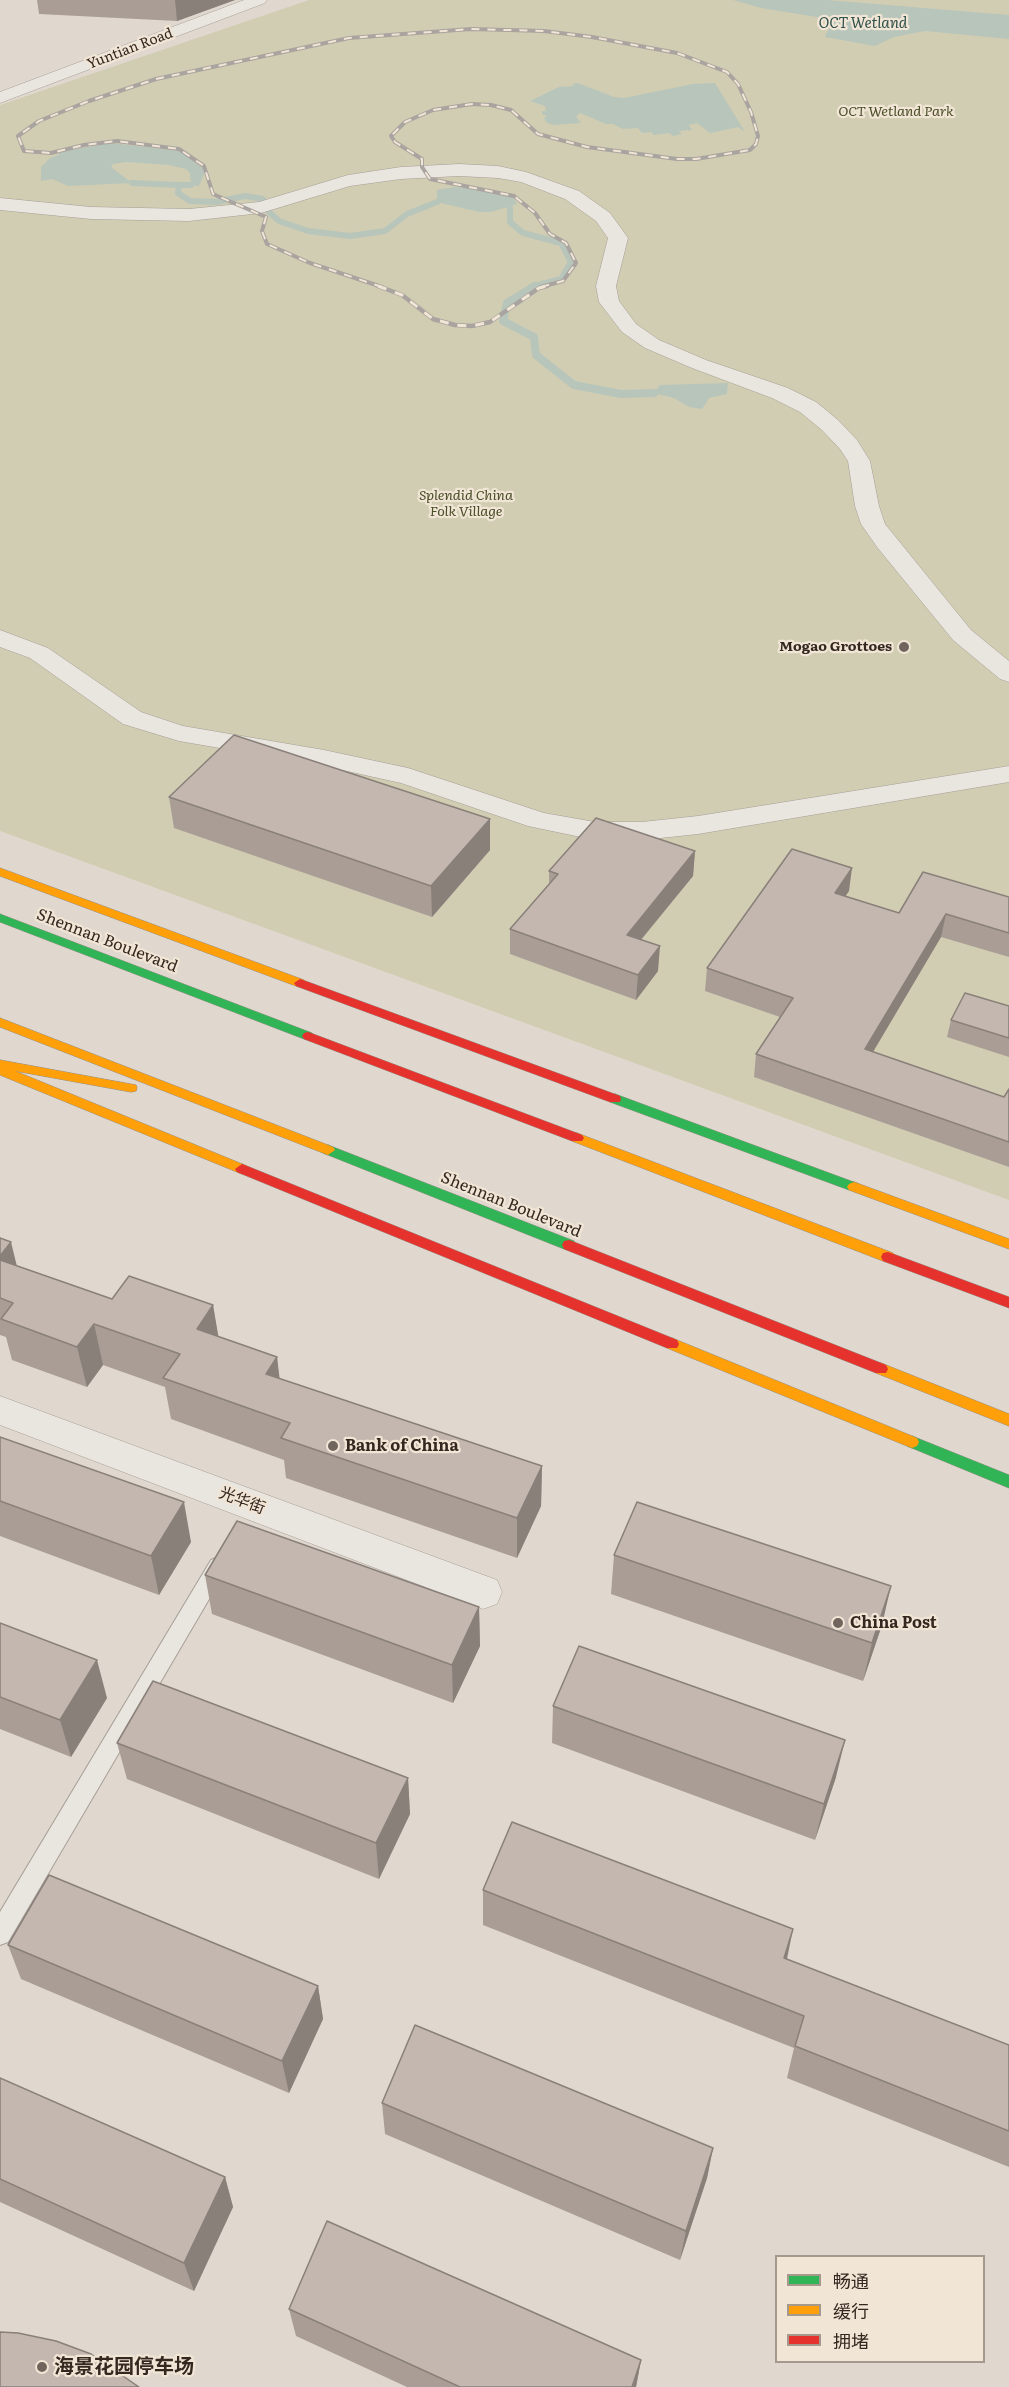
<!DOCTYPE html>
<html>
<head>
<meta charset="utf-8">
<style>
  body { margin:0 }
  #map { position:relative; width:1009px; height:2387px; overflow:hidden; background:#e0d8ce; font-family:Literata,"Noto Sans SC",serif }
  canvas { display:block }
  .legend { position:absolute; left:775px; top:2255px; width:210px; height:108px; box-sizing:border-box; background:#f1e5d5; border:2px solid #a5998d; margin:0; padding:8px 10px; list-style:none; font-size:18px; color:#342720 }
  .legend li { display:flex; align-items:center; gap:12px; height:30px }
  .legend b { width:30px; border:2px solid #a5998d }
</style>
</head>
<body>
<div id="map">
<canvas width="1009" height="2387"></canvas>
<ul class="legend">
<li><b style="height:8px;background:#30b455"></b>畅通</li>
<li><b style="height:8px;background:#ff9f0a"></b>缓行</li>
<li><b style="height:8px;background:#e5322d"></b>拥堵</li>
</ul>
</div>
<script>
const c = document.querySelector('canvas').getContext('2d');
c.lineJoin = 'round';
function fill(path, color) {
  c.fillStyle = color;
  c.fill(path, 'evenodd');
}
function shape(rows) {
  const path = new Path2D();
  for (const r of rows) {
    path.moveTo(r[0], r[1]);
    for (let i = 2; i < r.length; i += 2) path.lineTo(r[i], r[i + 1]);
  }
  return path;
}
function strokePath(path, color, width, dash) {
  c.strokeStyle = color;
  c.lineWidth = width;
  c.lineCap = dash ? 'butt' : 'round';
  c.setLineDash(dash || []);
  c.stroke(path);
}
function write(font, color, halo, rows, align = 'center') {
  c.font = font + ' Literata,"Noto Sans SC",serif';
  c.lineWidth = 4.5;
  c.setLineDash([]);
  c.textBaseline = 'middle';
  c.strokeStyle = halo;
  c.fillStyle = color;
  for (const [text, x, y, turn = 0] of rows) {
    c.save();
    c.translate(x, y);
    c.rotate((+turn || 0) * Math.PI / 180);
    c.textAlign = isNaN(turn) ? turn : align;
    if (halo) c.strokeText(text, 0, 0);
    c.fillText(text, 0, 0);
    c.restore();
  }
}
const green = shape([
  [309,0,1009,0,1009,1200,0,831,0,105]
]);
const water = shape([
  [733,0,827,0,1009,15,1009,39,925,31,894,37,875,46,825,37,832,22,823,18,761,8],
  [578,83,614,97,624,98,693,84,715,83,745,132,738,127,710,133,697,123,689,125,692,130,679,131,682,134,673,136,669,133,654,135,651,132,642,133,638,128,623,129,613,124,606,124,580,113,576,117,581,123,554,125,547,123,544,118,547,116,542,114,542,111,546,111,545,106,530,101,559,87,574,86,572,84],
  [111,143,180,151,204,169,204,174,199,186,191,185,190,173,186,169,169,165,126,162,113,164,111,167,132,183,68,186,52,179,41,181,41,167,50,158,59,155,59,152],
  [454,187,488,190,513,197,517,204,491,212,479,212,437,202,437,190],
  [728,383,727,394,709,398,702,409,689,407,674,398,654,393,660,385]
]);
const streamFar1 = shape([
  [132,183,179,185],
  [191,185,179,185,178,193,190,201,216,202,245,196,263,199,267,210,279,221,308,231,350,236,385,231,407,214,437,202],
  [510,208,510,222,523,233,561,243,571,262,561,279,531,287]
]);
const stream = shape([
  [535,286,507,303,503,321,534,337,536,355,574,385,621,394,654,393]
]);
const lane = shape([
  [218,1557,225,1560,228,1566,225,1572,8,1942,0,1945,0,1912,211,1560,218,1557]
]);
const street = shape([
  [244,0,267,0,265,3,0,103,0,92,244,0],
  [459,164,498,166,526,172,579,191,610,213,628,238,616,286,619,301,636,324,659,340,706,360,788,388,816,402,838,420,857,440,870,461,879,506,885,524,971,630,1009,661,1009,682,1000,679,953,640,877,547,861,524,855,506,848,461,840,449,822,430,800,412,772,398,692,368,645,348,622,332,599,302,596,286,608,238,596,221,565,199,521,182,498,178,459,176,401,179,350,186,261,213,189,221,91,219,0,210,0,198,91,207,189,209,259,202,348,175,401,167,459,164],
  [0,630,48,648,141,712,183,726,324,750,408,768,544,813,595,822,642,822,698,816,1009,766,1009,782,698,834,642,840,595,840,528,826,401,783,324,766,179,741,123,724,30,658,0,647,0,630],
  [0,1396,497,1580,502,1592,497,1604,483,1609,0,1425,0,1396]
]);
const fast = shape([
  [0,914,312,1033,314,1036,312,1039,304,1039,0,922,0,914],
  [615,1094,859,1184,861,1187,859,1190,849,1190,610,1102,609,1099,610,1096,615,1094],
  [328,1145,574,1241,576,1245,574,1249,569,1250,564,1249,323,1153,321,1150,328,1145],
  [912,1436,1009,1475,1009,1488,907,1446,905,1442,907,1438,912,1436]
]);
const slow = shape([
  [0,868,304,980,306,983,300,987,296,986,0,876,0,868],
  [0,1018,333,1147,335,1150,328,1155,323,1153,0,1027,0,1018],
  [0,1060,136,1085,137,1088,136,1091,131,1092,15,1071,247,1166,249,1169,242,1174,237,1172,0,1075,0,1060],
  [577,1133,893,1253,895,1257,893,1261,888,1262,883,1261,572,1141,570,1138,577,1133],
  [854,1182,1009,1239,1009,1249,849,1190,847,1187,849,1184,854,1182],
  [672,1338,917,1438,919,1442,917,1446,912,1448,907,1446,667,1348,665,1344,667,1340,672,1338],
  [881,1363,1009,1414,1009,1426,876,1373,874,1369,876,1365,881,1363]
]);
const jam = shape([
  [300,979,620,1096,621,1099,620,1102,610,1102,296,986,294,983,300,979],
  [308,1032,582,1135,584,1138,582,1141,572,1141,304,1039,302,1036,304,1033,308,1032],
  [242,1164,677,1340,679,1344,677,1348,667,1348,237,1172,235,1169,242,1164],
  [569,1240,886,1365,888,1369,886,1373,876,1373,564,1249,562,1245,564,1241,569,1240],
  [888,1252,1009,1297,1009,1308,883,1261,881,1257,883,1253,888,1252]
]);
const railFar1 = shape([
  [382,287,310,263,267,244,262,231,266,217,213,194,204,166,179,149,117,141,84,145,51,153,24,151,18,136,39,121,89,101,156,79,349,38,471,29,544,31,592,37,677,53,727,72,738,84,751,112,758,136,756,144,750,150,696,159,677,159,587,147,538,134,511,110,491,105,472,104,433,110,405,122,391,136,395,142,422,159,422,167,430,179,514,196,535,213,550,234,566,243,576,263,563,281,541,287]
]);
const rail = shape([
  [378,286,402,295,433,319,455,325,472,326,490,322,539,288,547,286]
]);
const wall = shape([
  [37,0,235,0,177,21,39,14],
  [169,797,490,850,432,917,174,828],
  [695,851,693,876,641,940,658,971,636,1000,510,954,510,929,549,884,549,871],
  [849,891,845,896,899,913,1009,897,1009,957,941,937,873,1052,1004,1097,1009,1089,1009,1167,754,1077,756,1054,780,1017,705,991,707,968],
  [1009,1006,1009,1057,947,1037,951,1020],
  [0,1238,16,1265,112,1299,213,1305,218,1337,277,1357,279,1379,542,1466,541,1506,517,1558,286,1478,284,1460,171,1419,165,1387,103,1365,87,1387,12,1360,6,1337,0,1335],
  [0,1437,191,1542,159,1595,0,1536],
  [614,1555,882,1625,863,1681,611,1594],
  [205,1575,479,1607,480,1646,453,1703,212,1614],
  [0,1623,107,1698,71,1757,0,1729],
  [553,1706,836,1777,815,1840,552,1743],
  [117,1743,408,1778,410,1814,379,1879,127,1779],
  [483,1890,787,1959,1009,2045,1009,2167,787,2078,794,2048,483,1925],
  [8,1945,318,1986,323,2019,289,2093,21,1979],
  [0,2078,225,2177,233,2207,194,2291,0,2202],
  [382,2103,713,2148,707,2178,680,2260,385,2134],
  [289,2309,641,2360,636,2387,407,2387,296,2336]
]);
const shadedWall = shape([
  [175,0,235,0,177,21],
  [490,819,490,850,432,917,431,886],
  [695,851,693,876,625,959,627,935],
  [852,868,849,891,832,916,835,893],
  [946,914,941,937,861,1072,865,1049],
  [660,946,658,971,636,1000,638,975],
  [11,1242,21,1283,0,1268,0,1256],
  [213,1305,220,1346,197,1329],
  [94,1324,103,1365,87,1387,77,1347],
  [277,1357,282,1398,266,1374],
  [542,1466,541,1506,517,1558,517,1518],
  [184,1502,191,1542,159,1595,151,1556],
  [891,1586,882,1625,863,1681,872,1643],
  [479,1607,480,1646,453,1703,452,1665],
  [97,1660,107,1698,71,1757,60,1720],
  [845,1740,836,1777,815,1840,824,1804],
  [408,1778,410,1814,379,1879,376,1843],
  [793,1929,786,1964,784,1958],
  [318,1986,323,2019,289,2093,282,2061],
  [713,2148,707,2178,680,2260,686,2231],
  [225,2177,233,2207,194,2291,184,2263],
  [641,2360,636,2387,632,2387]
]);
const building = shape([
  [234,735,490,819,431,886,169,797,234,735],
  [596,818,695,851,627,935,660,946,638,975,510,929,558,874,549,871,596,818],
  [792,849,852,868,835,893,899,913,923,872,1009,897,1009,933,946,914,865,1049,1004,1097,1009,1089,1009,1142,756,1054,793,998,707,968,792,849],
  [965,993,1009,1006,1009,1038,951,1020,965,993],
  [0,1238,11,1242,0,1256,0,1238],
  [0,1260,112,1299,129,1276,213,1305,197,1329,277,1357,266,1374,542,1466,517,1518,281,1438,290,1423,163,1378,180,1354,94,1324,77,1347,1,1319,13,1303,0,1298,0,1260],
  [0,1437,184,1502,151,1556,0,1501,0,1437],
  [637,1502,891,1586,872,1643,614,1555,637,1502],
  [237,1521,479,1607,452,1665,205,1575,237,1521],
  [0,1623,97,1660,60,1720,0,1697,0,1623],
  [579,1646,845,1740,824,1804,553,1706,579,1646],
  [153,1681,408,1778,376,1843,117,1743,153,1681],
  [512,1822,793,1929,784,1958,1009,2045,1009,2131,795,2046,804,2016,483,1890,512,1822],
  [49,1875,318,1986,282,2061,8,1945,49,1875],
  [415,2025,713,2148,686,2231,382,2103,415,2025],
  [0,2078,225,2177,184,2263,0,2179,0,2078],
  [327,2221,641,2360,632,2387,460,2387,289,2309,327,2221],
  [0,2332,18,2333,56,2341,91,2354,139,2387,0,2387,0,2332]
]);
const markers = [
  [904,647,6,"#70655d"],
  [333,1446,6,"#70655d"],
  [838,1623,6,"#70655d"],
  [42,2367,6,"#70655d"]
];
const farStreetnames = [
  ["Yuntian Road",130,49,-21]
];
const farParknames = [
  ["OCT Wetland Park",896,112],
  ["Splendid China",466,496],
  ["Folk Village",466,512]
];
const farPoinames = [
  ["Mogao Grottoes",892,647]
];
const farWaternames = [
  ["OCT Wetland",863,24]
];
const streetNames = [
  ["Shennan Boulevard",107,941,21],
  ["Shennan Boulevard",511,1205,22],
  ["光华街",242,1501,21]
];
const poiNames = [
  ["Bank of China",345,1446],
  ["China Post",850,1623]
];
const nearPoinames = [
  ["海景花园停车场",54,2367]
];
fill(green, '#d1cdb2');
fill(water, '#b8c5bb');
strokePath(streamFar1, '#b8c5bb', 6);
strokePath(stream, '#b8c5bb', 8);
strokePath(lane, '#a69e97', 2);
strokePath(street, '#a69e97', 1);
strokePath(fast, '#958e86', 1);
strokePath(slow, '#958e86', 1);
strokePath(jam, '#958e86', 1);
fill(lane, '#e9e5df');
fill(street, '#e9e5df');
fill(fast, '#30b455');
fill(slow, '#ff9f0a');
fill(jam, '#e5322d');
strokePath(railFar1, '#a9a49f', 4);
strokePath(rail, '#a9a49f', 4.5);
strokePath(railFar1, '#f1e5d5', 2, [8]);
strokePath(rail, '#f1e5d5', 3, [9]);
fill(wall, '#a99d96');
fill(shadedWall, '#89807a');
fill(building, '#c4b7af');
strokePath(building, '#89807a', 1.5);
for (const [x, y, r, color] of markers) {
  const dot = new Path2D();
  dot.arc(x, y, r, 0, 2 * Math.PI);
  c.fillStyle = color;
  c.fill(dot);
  strokePath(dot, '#f1e5d5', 2);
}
write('14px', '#342720', '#f1e5d5', farStreetnames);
write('italic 14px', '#4a4e29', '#f1e5d5', farParknames);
write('bold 14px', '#342720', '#f1e5d5', farPoinames, 'right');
write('italic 15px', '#31524b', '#f1e5d5', farWaternames);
write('16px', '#342720', '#f1e5d5', streetNames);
write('bold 16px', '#342720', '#f1e5d5', poiNames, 'left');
write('bold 20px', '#342720', '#f1e5d5', nearPoinames, 'left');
</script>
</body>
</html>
